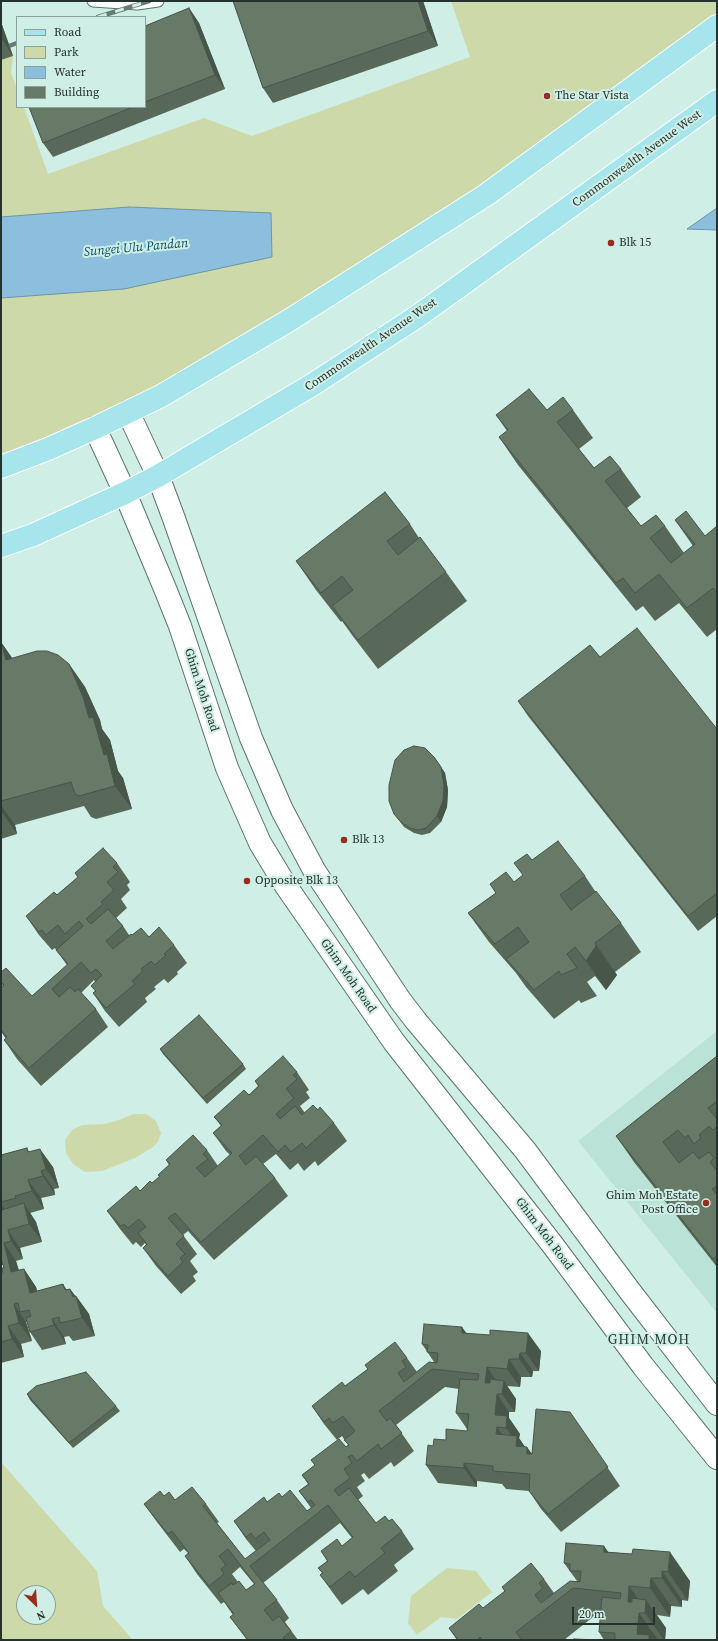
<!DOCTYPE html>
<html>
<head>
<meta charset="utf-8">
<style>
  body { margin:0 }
  #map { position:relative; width:718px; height:1641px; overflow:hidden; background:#cfeee5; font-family:"Source Serif 4",serif }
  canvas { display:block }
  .frame { position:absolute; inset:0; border:2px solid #26322e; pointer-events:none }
  .legend { position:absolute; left:16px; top:16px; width:130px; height:92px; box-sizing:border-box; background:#cfeee5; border:1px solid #8ba39c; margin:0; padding:5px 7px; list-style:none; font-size:12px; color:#26322e }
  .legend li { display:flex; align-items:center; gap:8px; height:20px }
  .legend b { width:20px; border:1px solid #8ba39c }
  .north { position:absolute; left:16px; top:1585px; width:40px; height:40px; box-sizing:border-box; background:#cfeee5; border:1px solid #8ba39c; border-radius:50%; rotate:155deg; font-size:11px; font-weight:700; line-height:16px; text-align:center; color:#26322e }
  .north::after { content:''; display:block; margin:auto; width:14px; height:18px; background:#972d1c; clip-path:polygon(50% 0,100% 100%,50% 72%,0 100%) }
  .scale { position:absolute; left:572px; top:1607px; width:83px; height:18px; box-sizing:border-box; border:2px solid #26322e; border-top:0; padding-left:5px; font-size:12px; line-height:14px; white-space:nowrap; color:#26322e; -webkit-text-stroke:3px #cfeee5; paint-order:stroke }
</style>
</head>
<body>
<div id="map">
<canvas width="718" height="1641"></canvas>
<div class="frame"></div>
<ul class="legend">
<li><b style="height:5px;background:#a7e5ec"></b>Road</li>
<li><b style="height:11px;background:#ced9aa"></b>Park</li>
<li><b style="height:11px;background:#8bbfdd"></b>Water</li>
<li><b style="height:11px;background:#677a68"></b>Building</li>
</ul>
<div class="north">N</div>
<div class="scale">20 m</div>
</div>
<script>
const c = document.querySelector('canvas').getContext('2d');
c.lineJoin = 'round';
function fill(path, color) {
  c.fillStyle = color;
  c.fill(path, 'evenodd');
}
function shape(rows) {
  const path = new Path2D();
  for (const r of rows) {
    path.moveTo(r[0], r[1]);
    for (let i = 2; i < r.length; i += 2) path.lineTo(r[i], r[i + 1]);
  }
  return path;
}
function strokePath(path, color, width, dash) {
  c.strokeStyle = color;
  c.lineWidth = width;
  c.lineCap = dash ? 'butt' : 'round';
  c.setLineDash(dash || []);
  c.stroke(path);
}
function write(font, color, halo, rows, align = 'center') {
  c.font = font + ' "Source Serif 4",serif';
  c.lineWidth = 4;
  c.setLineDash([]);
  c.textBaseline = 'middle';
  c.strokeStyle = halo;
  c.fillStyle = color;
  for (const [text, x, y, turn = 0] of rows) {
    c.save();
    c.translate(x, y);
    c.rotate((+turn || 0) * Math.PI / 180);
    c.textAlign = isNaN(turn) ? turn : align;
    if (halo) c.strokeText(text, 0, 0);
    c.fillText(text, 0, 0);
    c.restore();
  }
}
const built = shape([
  [717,1031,717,1313,578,1141]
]);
const green = shape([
  [451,1,717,1,717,26,288,321,1,467,1,60,13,56,11,73,17,89,17,107,24,107,48,174,204,118,252,136,470,57],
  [133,1114,146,1114,156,1121,161,1133,158,1142,153,1147,135,1158,102,1171,85,1172,73,1164,66,1153,65,1140,73,1129,83,1125,104,1124,119,1120],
  [1,1462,97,1571,103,1606,133,1640,1,1640],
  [24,1593,48,1593,48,1617,24,1617],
  [447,1568,476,1571,492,1592,457,1619,441,1617,417,1635,408,1623,411,1596]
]);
const water = shape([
  [129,207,271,213,272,257,124,289,1,298,1,217,129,207],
  [717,208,717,230,687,229,717,208]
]);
const service = shape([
  [93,1,137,4,158,1]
]);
const minor = shape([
  [128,412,158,476,173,516,251,738,282,810,314,870,400,1000,416,1021,525,1150,629,1290,717,1404],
  [95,428,125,493,166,591,180,626,227,768,260,843,286,886,394,1042,552,1244,643,1366,717,1458]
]);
const primary = shape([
  [1,467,48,449,95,428,161,396,288,321,486,195,717,26],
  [1,546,33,535,125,493,158,476,312,385,418,316,717,101]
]);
const rail = shape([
  [98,17,149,1],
  [1,49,17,43]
]);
const wall = shape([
  [233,1,423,1,438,46,273,103,263,88],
  [189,8,199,23,225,89,53,157,43,143,29,107,145,107,145,26],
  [1,22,13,56,1,60],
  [547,410,573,410,593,438,579,449,594,468,621,469,641,497,627,508,641,526,665,526,684,553,693,546,675,520,705,536,717,526,717,629,707,637,679,603,655,621,643,606,636,611,518,465,499,437,507,431,496,415],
  [410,524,419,538,446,572,467,601,378,669,352,635,342,621,341,622,316,590,296,561],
  [1,642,12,658,69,664,85,687,100,720,102,729,110,740,118,771,123,778,132,809,96,819,91,817,84,806,15,825,17,834,1,839],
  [600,657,717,729,717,916,698,931,528,716,518,701],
  [434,757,445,773,448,790,447,807,441,822,430,833,422,835,414,833,404,827,394,814],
  [532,860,585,876,595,891,621,923,641,952,615,972,617,975,606,990,595,976,587,982,597,996,581,1003,579,1000,554,1019,526,987,516,973,489,942,468,913,496,893,490,884,514,882,523,875],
  [117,863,130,882,127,885,130,890,121,899,127,908,116,918,123,926,129,935,149,937,174,945,187,963,177,972,178,974,168,983,164,979,154,987,156,989,145,998,147,1002,119,1027,105,1011,93,993,95,991,91,986,95,982,94,980,81,993,96,1009,108,1027,41,1086,17,1059,4,1040,6,1039,2,1033,1,1035,1,988,3,986,1,984,1,972,32,996,67,965,56,950,55,948,52,950,39,935,26,916,57,895,78,877,75,873],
  [160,1049,243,1064,246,1069,207,1104,163,1054],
  [717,1056,717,1267,634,1162,616,1136],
  [297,1072,309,1090,306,1092,310,1098,300,1106,305,1113,318,1110,334,1123,347,1141,318,1166,315,1161,304,1171,298,1163,290,1170,276,1154,263,1164,275,1178,288,1196,214,1260,188,1231,183,1235,197,1254,190,1261,198,1272,193,1276,196,1281,181,1294,156,1266,143,1248,146,1245,145,1243,141,1247,136,1242,133,1245,120,1229,107,1211,152,1183,160,1177,158,1175,169,1165,166,1160,207,1150,218,1166,230,1155,226,1151,213,1133,221,1126,214,1117,249,1095,258,1086,255,1081],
  [27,1148,29,1152,53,1167,59,1188,54,1189,55,1195,41,1198,44,1209,30,1213,36,1222,42,1242,20,1248,23,1259,16,1261,19,1270,24,1269,36,1287,37,1291,63,1284,67,1290,70,1289,75,1296,76,1296,89,1314,95,1336,73,1341,69,1336,64,1337,66,1344,42,1350,30,1332,27,1322,26,1322,32,1341,21,1344,24,1357,1,1363,1,1273,3,1273,4,1268,3,1265,1,1265,1,1155],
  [466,1333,541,1351,539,1371,533,1371,532,1377,521,1377,520,1387,507,1386,516,1399,515,1412,509,1412,509,1418,520,1434,519,1438,525,1447,532,1454,570,1412,620,1486,561,1532,541,1509,529,1491,506,1489,502,1484,477,1481,477,1487,438,1483,426,1465,433,1446,467,1431,467,1429,456,1413,459,1389,445,1387,396,1425,414,1451,394,1467,391,1462,369,1479,364,1473,361,1475,365,1481,357,1487,363,1496,358,1500,376,1523,389,1521,402,1531,414,1549,394,1565,398,1571,368,1595,363,1589,342,1605,333,1593,320,1575,322,1573,318,1568,327,1561,321,1551,342,1546,352,1538,340,1523,263,1583,277,1600,289,1618,285,1622,298,1640,247,1640,230,1617,233,1615,224,1602,221,1604,197,1574,185,1556,188,1553,184,1549,180,1552,157,1522,144,1504,164,1496,175,1500,206,1504,219,1522,217,1523,245,1559,256,1551,246,1539,234,1521,267,1502,282,1497,307,1511,311,1508,299,1491,308,1484,302,1475,315,1465,311,1460,346,1447,348,1445,342,1436,337,1440,324,1424,312,1406,345,1386,368,1369,365,1365,407,1358,417,1372,434,1362,422,1344],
  [240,1567,254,1584,246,1590,238,1582,232,1574],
  [27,1394,116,1406,120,1411,73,1448,30,1400],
  [608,1552,632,1554,690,1581,688,1601,682,1600,682,1607,671,1606,670,1617,657,1615,666,1628,665,1640,604,1640,599,1632,600,1618,593,1617,564,1640,457,1640,449,1628,483,1608,505,1591,502,1587,544,1579,554,1593,577,1581,564,1563]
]);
const shadedWall = shape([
  [418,1,423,1,438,46,428,31],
  [189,8,199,23,225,89,215,75],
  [1,22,13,56,1,38],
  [1,642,17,665,6,660],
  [69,664,85,687,100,720,102,729,110,740,118,771,123,778,132,809,115,786,104,755,89,718],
  [434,757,445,773,448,790,447,807,441,822,437,816],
  [1,805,15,825,17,834,1,811],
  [595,943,617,975,606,990,586,961],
  [40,1149,53,1167,59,1188,46,1169],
  [41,1171,54,1189,55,1195,43,1176],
  [28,1180,41,1198,44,1209,32,1191],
  [15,1196,26,1211,24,1203,36,1222,42,1242,29,1224,26,1212],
  [1,1204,12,1221,2,1210],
  [8,1230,20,1248,23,1259,11,1241],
  [4,1243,16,1261,24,1290,11,1272],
  [24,1269,36,1287,43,1311,30,1293],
  [70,1289,77,1298,76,1296,89,1314,95,1336,82,1318,73,1297],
  [14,1304,26,1322,32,1341,19,1323],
  [52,1319,64,1337,66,1344,54,1325],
  [8,1326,21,1344,24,1357,12,1339],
  [462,1327,475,1345,462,1333],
  [528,1333,541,1351,539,1371,526,1353],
  [520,1353,533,1371,532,1377,519,1359],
  [509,1359,521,1377,520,1387,507,1369],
  [487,1367,499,1385,497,1394,509,1412,509,1418,520,1434,519,1438,527,1450,527,1447,540,1465,516,1446,516,1443,506,1428,495,1415,485,1383],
  [504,1381,516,1399,515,1412,502,1394],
  [497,1427,510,1445,496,1434],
  [464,1463,477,1481,477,1487,464,1468],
  [604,1546,625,1575,604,1552],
  [670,1552,690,1581,688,1601,668,1572],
  [662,1571,682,1600,682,1607,662,1578],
  [651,1578,671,1606,670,1617,650,1588],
  [629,1586,645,1609,646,1600,666,1628,665,1640,664,1640,645,1613,639,1613,658,1640,641,1640,637,1634,628,1602]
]);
const building = shape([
  [233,1,418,1,428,31,263,88,233,1],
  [189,8,215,75,145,102,145,26,189,8],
  [29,107,133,107,43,143,29,107],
  [529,389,547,410,563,397,573,410,557,422,594,468,610,456,621,469,605,481,641,526,656,515,665,526,650,538,671,563,695,544,675,520,686,511,705,536,717,526,717,593,713,588,687,608,659,574,635,593,623,578,616,583,499,437,508,430,496,415,529,389],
  [385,492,410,524,387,541,398,555,420,537,446,572,358,640,332,606,353,590,342,576,321,593,296,561,385,492],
  [637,628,717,729,717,893,688,916,518,701,590,645,600,657,637,628],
  [1,642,6,660,37,651,47,651,58,655,69,664,83,697,89,718,93,717,104,755,107,754,115,786,79,796,75,794,71,782,1,801,1,642],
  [414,746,425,748,434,757,441,767,444,785,443,801,437,816,426,828,418,830,410,828,401,822,394,814,389,801,389,785,395,760,404,750,414,746],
  [558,841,585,876,560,895,571,910,596,891,621,923,595,943,596,946,586,961,575,947,567,954,577,968,561,975,559,971,534,990,506,959,529,942,518,927,495,944,468,913,496,893,490,884,506,872,514,882,523,875,514,863,527,854,532,860,558,841],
  [103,848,117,863,113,867,118,872,107,882,114,890,101,902,103,904,86,919,91,924,108,909,123,926,106,941,113,949,131,934,132,935,141,928,149,937,159,927,174,945,164,954,166,955,155,965,151,961,141,969,143,971,132,981,135,984,106,1008,93,993,96,991,91,986,102,975,96,969,91,973,81,962,52,989,59,997,70,987,75,992,78,989,96,1009,29,1068,4,1040,7,1037,1,1030,1,988,4,985,1,982,1,972,6,968,32,996,68,964,56,950,83,926,79,921,65,934,58,925,46,935,42,930,39,932,26,916,54,892,57,895,78,877,75,873,103,848],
  [199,1015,243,1064,203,1098,160,1049,199,1015],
  [283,1056,297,1072,293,1075,297,1079,286,1089,294,1098,276,1114,280,1119,295,1106,302,1115,313,1105,318,1110,320,1107,334,1123,306,1148,302,1143,291,1152,285,1145,278,1152,263,1135,239,1156,246,1165,256,1156,275,1178,201,1242,175,1213,168,1218,184,1236,176,1244,185,1254,180,1258,183,1262,168,1276,143,1248,147,1244,138,1233,146,1227,139,1219,128,1228,124,1224,121,1226,107,1211,136,1186,140,1191,150,1181,152,1183,160,1176,158,1175,170,1164,166,1160,193,1135,207,1150,203,1154,208,1159,196,1168,205,1177,232,1153,213,1133,222,1125,214,1117,244,1090,249,1095,259,1086,255,1081,283,1056],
  [717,1056,717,1101,708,1108,717,1119,717,1126,713,1130,709,1126,699,1135,701,1138,694,1144,688,1135,685,1138,678,1130,663,1142,679,1163,693,1152,699,1159,709,1152,714,1158,710,1162,717,1171,717,1186,712,1189,717,1195,717,1256,713,1259,616,1136,717,1056],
  [27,1148,28,1152,40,1149,46,1169,41,1171,43,1176,28,1180,32,1191,15,1196,16,1198,1,1202,1,1155,27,1148],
  [24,1203,29,1224,8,1230,11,1241,4,1243,11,1272,24,1269,30,1293,63,1284,65,1290,70,1289,73,1297,76,1296,82,1318,60,1323,59,1317,52,1319,54,1325,30,1332,26,1318,31,1316,29,1310,20,1312,18,1303,14,1304,19,1323,8,1326,12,1339,1,1342,1,1273,3,1273,2,1268,4,1268,1,1258,1,1206,2,1210,24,1203],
  [424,1324,462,1327,462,1333,490,1335,490,1330,528,1333,526,1353,520,1353,519,1359,509,1359,507,1369,487,1367,485,1383,490,1383,490,1379,504,1381,502,1394,497,1394,495,1415,507,1416,506,1428,497,1427,496,1434,517,1436,516,1446,527,1447,527,1454,532,1454,536,1409,570,1412,608,1467,548,1514,529,1491,530,1474,493,1471,493,1466,464,1463,464,1468,426,1465,428,1445,433,1446,434,1439,446,1440,446,1429,467,1431,469,1414,456,1413,460,1379,478,1380,479,1374,432,1369,379,1411,387,1421,390,1418,402,1433,381,1449,378,1444,357,1461,352,1455,348,1457,352,1463,344,1469,350,1478,334,1490,339,1496,349,1488,376,1523,385,1516,389,1521,392,1519,402,1531,381,1548,385,1553,355,1577,350,1571,330,1587,320,1575,323,1573,318,1568,328,1561,321,1551,337,1539,342,1546,353,1537,328,1505,250,1566,277,1600,264,1610,273,1621,279,1616,291,1631,283,1638,285,1640,248,1640,230,1617,234,1614,218,1593,232,1583,233,1585,239,1581,246,1590,255,1584,228,1549,219,1556,226,1565,221,1569,224,1574,209,1586,185,1556,189,1553,172,1531,168,1534,144,1504,160,1491,164,1496,169,1492,175,1500,192,1487,206,1504,203,1506,245,1559,270,1540,264,1532,255,1539,251,1533,246,1537,234,1521,264,1497,267,1502,279,1493,282,1497,290,1490,307,1511,315,1505,311,1500,308,1502,299,1491,309,1484,302,1475,315,1465,311,1460,339,1439,346,1447,349,1445,344,1440,355,1431,343,1416,333,1423,329,1418,324,1422,312,1406,342,1382,345,1386,368,1369,365,1365,395,1342,407,1358,402,1361,406,1367,398,1373,404,1382,429,1362,437,1363,438,1353,427,1352,428,1345,422,1344,424,1324],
  [86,1372,116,1406,69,1443,27,1394,36,1386,86,1372],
  [566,1543,604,1546,604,1552,632,1554,633,1549,670,1552,668,1572,662,1571,662,1578,651,1578,650,1588,629,1586,628,1602,632,1602,632,1598,646,1600,645,1613,639,1613,637,1634,649,1635,649,1640,615,1640,615,1633,599,1632,602,1597,620,1599,621,1593,573,1588,516,1632,522,1640,482,1640,480,1637,477,1640,458,1640,449,1628,479,1604,483,1608,505,1591,502,1587,531,1563,544,1579,539,1583,543,1588,535,1595,541,1603,570,1581,580,1582,581,1571,570,1571,570,1564,564,1563,566,1543],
  [574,1639,598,1640,574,1640,574,1639]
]);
const markers = [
  [547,96,4,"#972d1c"],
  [611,243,4,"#972d1c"],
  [344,840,4,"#972d1c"],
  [247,881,4,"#972d1c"],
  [706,1203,4,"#972d1c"]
];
const poiNames = [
  ["The Star Vista",555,96],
  ["Blk 15",619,243],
  ["Blk 13",352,840],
  ["Opposite Blk 13",255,881],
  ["Ghim Moh Estate",698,1196,"right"],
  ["Post Office",698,1210,"right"]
];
const streetNames = [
  ["Commonwealth Avenue West",637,159,-36],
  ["Commonwealth Avenue West",371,345,-34],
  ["Ghim Moh Road",201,690,72],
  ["Ghim Moh Road",348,976,55],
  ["Ghim Moh Road",544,1234,53]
];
const waterNames = [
  ["Sungei Ulu Pandan",136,248,-5]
];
const quarterNames = [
  ["GHIM MOH",649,1340]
];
fill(built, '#bbe2d6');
fill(green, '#ced9aa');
fill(water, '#8bbfdd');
strokePath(water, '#6d95a8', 1);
strokePath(service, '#59756d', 13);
strokePath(minor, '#59756d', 24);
strokePath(primary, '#fff', 24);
strokePath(service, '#fff', 11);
strokePath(minor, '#fff', 22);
strokePath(primary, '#a7e5ec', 22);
strokePath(rail, '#677b75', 4.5);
strokePath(rail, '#cfeee5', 3, [9]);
fill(wall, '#596959');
fill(shadedWall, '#485549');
fill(building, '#677a68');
strokePath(building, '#485549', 1);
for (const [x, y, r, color] of markers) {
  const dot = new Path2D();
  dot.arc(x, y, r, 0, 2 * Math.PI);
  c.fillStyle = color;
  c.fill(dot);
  strokePath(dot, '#cfeee5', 1.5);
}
write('12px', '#26322e', '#cfeee5', poiNames, 'left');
write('12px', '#26322e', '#cfeee5', streetNames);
write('italic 13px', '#074d6a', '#cfeee5', waterNames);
c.letterSpacing = '1px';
write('14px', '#223c35', '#cfeee5', quarterNames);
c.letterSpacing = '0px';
</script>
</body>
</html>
